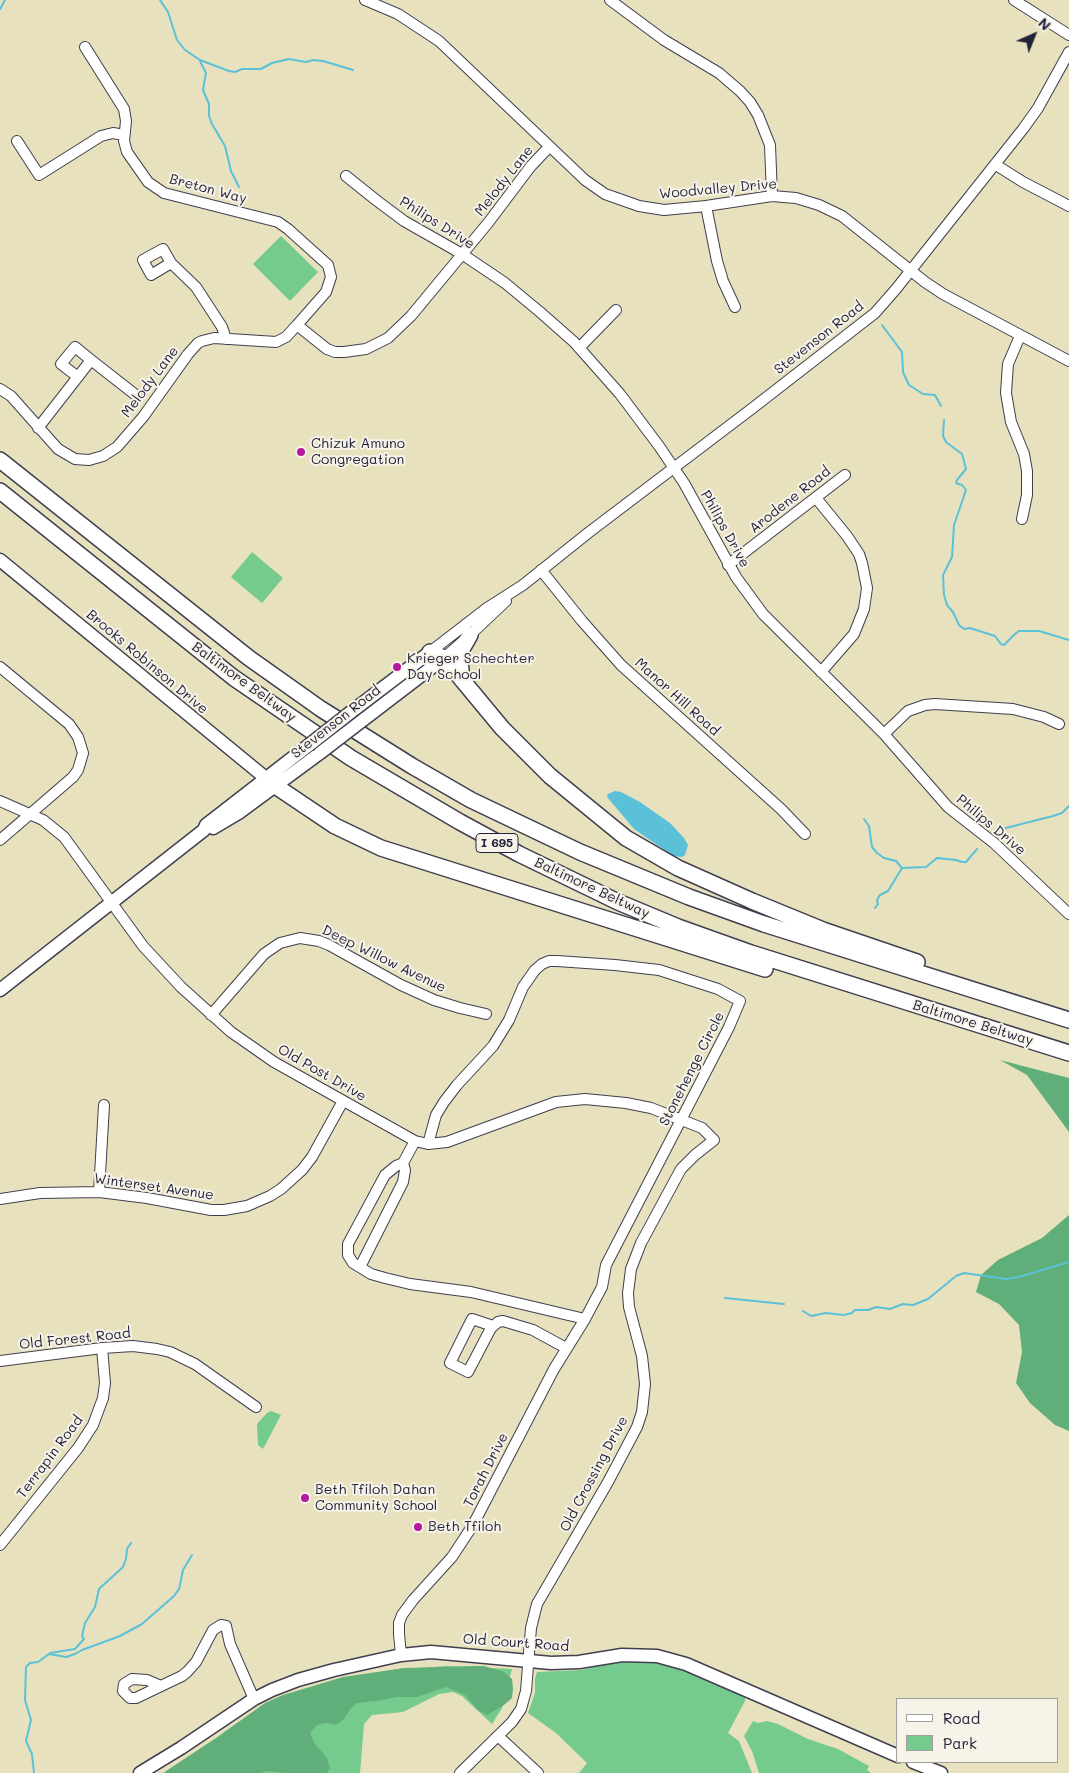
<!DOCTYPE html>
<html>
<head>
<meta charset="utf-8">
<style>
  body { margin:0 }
  #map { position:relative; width:1069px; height:1773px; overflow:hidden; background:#e8e1be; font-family:Mali,sans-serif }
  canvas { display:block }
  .legend { position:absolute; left:896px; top:1698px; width:162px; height:65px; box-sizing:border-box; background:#f7f3e8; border:1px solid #a29fa3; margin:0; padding:6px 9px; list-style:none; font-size:15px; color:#22223b }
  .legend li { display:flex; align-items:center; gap:10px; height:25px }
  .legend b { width:25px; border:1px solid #a29fa3 }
  .north { position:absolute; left:1009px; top:10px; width:50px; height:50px; -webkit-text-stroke:4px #f7f3e8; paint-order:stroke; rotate:44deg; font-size:14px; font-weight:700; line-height:20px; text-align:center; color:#22223b }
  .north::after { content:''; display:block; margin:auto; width:18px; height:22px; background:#22223b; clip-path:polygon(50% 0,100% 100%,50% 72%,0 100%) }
</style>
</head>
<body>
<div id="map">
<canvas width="1069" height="1773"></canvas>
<ul class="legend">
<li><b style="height:6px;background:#fff"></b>Road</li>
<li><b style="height:14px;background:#75ca8e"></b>Park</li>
</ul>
<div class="north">N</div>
</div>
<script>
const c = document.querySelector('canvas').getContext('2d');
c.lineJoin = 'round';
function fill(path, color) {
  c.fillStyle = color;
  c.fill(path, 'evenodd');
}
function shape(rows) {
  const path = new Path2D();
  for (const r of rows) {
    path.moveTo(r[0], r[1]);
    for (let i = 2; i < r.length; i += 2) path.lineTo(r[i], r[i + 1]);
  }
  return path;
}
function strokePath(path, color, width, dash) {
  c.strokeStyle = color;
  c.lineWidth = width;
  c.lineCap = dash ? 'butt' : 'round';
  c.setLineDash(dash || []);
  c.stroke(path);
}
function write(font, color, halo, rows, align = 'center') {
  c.font = font + ' Mali,sans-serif';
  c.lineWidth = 4;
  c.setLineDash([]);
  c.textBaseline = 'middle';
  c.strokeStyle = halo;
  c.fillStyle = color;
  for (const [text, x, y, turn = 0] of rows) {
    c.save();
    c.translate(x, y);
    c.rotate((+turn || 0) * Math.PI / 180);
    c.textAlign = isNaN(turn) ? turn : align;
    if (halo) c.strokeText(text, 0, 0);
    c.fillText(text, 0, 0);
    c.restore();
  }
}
const green = shape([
  [281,236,318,272,290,301,253,264],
  [252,552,283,578,262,603,231,577],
  [271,1411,281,1415,263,1449,258,1445,257,1424,267,1413],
  [629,1659,648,1660,687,1669,745,1696,745,1701,728,1733,739,1741,752,1773,579,1773,587,1763,556,1733,528,1713,535,1693,535,1679,537,1672,581,1670],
  [446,1666,512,1669,502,1708,492,1724,462,1696,453,1692,439,1694,403,1712,372,1715,364,1724,360,1773,169,1773,396,1670],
  [753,1721,758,1723,767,1721,778,1724,808,1739,838,1749,869,1766,867,1770,871,1773,759,1773,752,1751,744,1736]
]);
const forest = shape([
  [1000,1060,1069,1078,1069,1132,1027,1075],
  [1069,1215,1069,1431,1055,1425,1030,1403,1016,1383,1022,1352,1019,1325,999,1304,976,1292,981,1275,998,1260,1042,1238],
  [475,1666,484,1666,504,1672,512,1679,513,1689,512,1698,504,1705,487,1715,478,1710,465,1695,446,1687,417,1697,397,1697,377,1701,357,1703,350,1709,344,1719,336,1725,326,1723,317,1725,310,1733,314,1743,327,1758,330,1768,327,1773,285,1773,266,1771,261,1773,163,1773,216,1738,265,1703,283,1695,343,1677,404,1668]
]);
const water = shape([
  [615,791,621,792,640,802,670,823,684,838,688,845,685,855,682,857,673,856,634,829,607,797,608,794]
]);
const stream = shape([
  [160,0,168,12,177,40,185,50,200,60,229,71,235,72,242,69,261,69,272,63,289,59,306,62,313,60,323,61,353,70],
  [0,9,5,0],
  [200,61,206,73,203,90,209,104,209,116,212,124,225,146,231,171,239,187],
  [882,325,902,352,903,372,909,385,923,394,935,395,941,406],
  [944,420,943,436,946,442,962,454,966,469,957,480,956,483,962,485,966,490,954,525,952,557,943,575,944,595,947,605,953,612,959,625,964,629,970,628,995,636,1001,644,1004,645,1015,634,1019,631,1039,631,1069,640],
  [864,819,869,826,872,847,877,853,884,858,896,861,902,868],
  [998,830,1053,816,1062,813,1069,806],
  [902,868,926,867,937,858,956,860,962,862,966,862,977,849],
  [875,908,878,904,877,900,880,895,888,891,902,868],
  [725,1298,784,1304],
  [803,1311,811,1316,826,1313,844,1315,852,1313,855,1310,868,1310,876,1307,890,1309,903,1304,913,1305,928,1299,956,1276,964,1273,1006,1279,1019,1277,1069,1262],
  [50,1653,75,1649,84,1639,82,1636,85,1623,95,1607,99,1589,123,1567,126,1559,127,1549,131,1543],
  [34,1773,32,1754,26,1741,31,1720,25,1700,26,1667,30,1663,38,1662,49,1654,66,1657,75,1654,82,1650,120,1636,142,1624,174,1596,179,1589,183,1570,192,1555]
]);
const minor = shape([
  [365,0,398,14,439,41,585,180,605,194,639,206,664,210,706,206,772,196,796,198,819,205,842,216,925,282,943,294,1069,361],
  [610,0,664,40,719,73,740,91,750,102,758,115,770,145,772,196],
  [1014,0,1069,35],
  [85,47,124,109,126,121,124,141,127,152,148,182,164,193,278,222,288,229,328,265,331,277,326,292,297,325],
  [17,141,39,175,101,136,113,133,124,135],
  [996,165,1023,182,1069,206],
  [346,176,376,200,404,221,462,254,505,283,540,312,574,342,620,394,659,446,684,483,736,577,763,614,884,734,948,807,994,843,1069,914],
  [706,206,717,261,723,281,735,307],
  [171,263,151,275,143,260,163,249,171,263,196,287,222,327,226,339],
  [1020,336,1008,364,1006,393,1011,422,1024,454,1027,471,1027,495,1022,519],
  [579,348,616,310],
  [78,377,61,364,75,347,91,360],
  [0,389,11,396,58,449,75,459,89,460,103,456,117,447,143,417,188,354,198,343,202,341,214,338,276,342,286,337,297,325,327,349,335,352,344,352,366,349,388,338,411,316,488,223,531,166,549,147],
  [38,428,91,360,137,396],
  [816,498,847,536,859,554,862,563,867,588,864,609,854,634,821,672],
  [728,565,845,475],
  [541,570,582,621,621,665,781,809,805,834],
  [430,652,487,608,523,585,588,533,754,407,875,313,896,289,1023,129,1038,108,1069,52],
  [444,658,470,635,506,601],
  [0,667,69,724,78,737,83,753,78,770,73,777,0,840],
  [884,734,908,711,925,705,935,704,1013,709,1044,717,1059,724],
  [0,801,43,820,64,837,143,946,181,987,231,1032,274,1062,415,1141,428,1144,447,1142,556,1102,585,1099,626,1103,651,1108,702,1128,714,1140,695,1155,681,1169,641,1243,631,1269,628,1293,629,1307,642,1356,645,1384,642,1412,637,1427,608,1482,537,1604,531,1628,526,1691,521,1709,512,1722,460,1773],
  [211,1015,264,954,280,943,300,938,319,941,329,945,401,985,434,1000,460,1008,486,1014],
  [415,1141,403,1163,396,1166,385,1175,348,1244,348,1255,353,1263,371,1274,385,1278,410,1284,471,1292,585,1319],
  [99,1192,104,1105],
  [0,1199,40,1193,99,1192,147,1198,211,1210,224,1210,247,1206,270,1196,281,1189,302,1170,312,1157,343,1101],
  [360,1267,403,1182,405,1170,403,1163],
  [493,1326,472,1319,450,1363,468,1372,491,1328,498,1322,503,1321,533,1330,566,1348],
  [0,1361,102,1348,133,1346,157,1349,170,1352,195,1364,256,1407],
  [0,1545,78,1448,93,1425,103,1398,105,1383,102,1348],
  [401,1655,399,1634,399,1623,402,1615,413,1600,452,1557,473,1525,554,1369,585,1319,602,1287,606,1265,729,1027,740,1001,718,989,659,970,615,965,557,961,549,961,542,964,535,970,523,987,509,1020,493,1046,457,1085,444,1102,436,1115,428,1144],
  [161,1686,147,1680,132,1679,124,1684,123,1691,130,1698,136,1698,161,1686,182,1676,187,1672,196,1662,213,1630,221,1625,226,1626,230,1644,254,1699],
  [498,1736,538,1773]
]);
const major = shape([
  [0,560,273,784],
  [351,712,430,652],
  [363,720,444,658],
  [213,828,240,812,320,753],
  [0,990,204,830,206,825,309,745],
  [913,1762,941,1773],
  [140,1773,181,1748,254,1699,272,1690,298,1680,334,1670,401,1655,431,1652,551,1663,579,1662,622,1655,657,1656,686,1664,898,1756]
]);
const highway = shape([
  [0,460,249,658,321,709,412,766,471,800,580,852,689,897,764,924,1069,1020],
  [0,491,234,678,351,758,460,822,519,854,618,902,678,927,751,953,1069,1053],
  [430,652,444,658,502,728,550,776,626,838,678,868,752,901,823,930,917,962],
  [462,680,460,661,462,649,470,635],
  [277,787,335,826,381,848,765,969]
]);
const majorBridge = shape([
  [309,745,351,712],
  [320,753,363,720]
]);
const markers = [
  [301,452,5,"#b5179e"],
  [397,667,5,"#b5179e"],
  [305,1498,5,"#b5179e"],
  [418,1527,5,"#b5179e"]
];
const shields = [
  [497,843,42]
];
const shieldNames = [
  ["I 695",497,843]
];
const streetNames = [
  ["Melody Lane",504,181,-52],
  ["Breton Way",208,189,15],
  ["Woodvalley Drive",718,189,-5],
  ["Philips Drive",437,223,32],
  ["Stevenson Road",819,338,-38],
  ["Melody Lane",150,382,-53],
  ["Arodene Road",790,500,-38],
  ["Philips Drive",725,529,61],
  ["Brooks Robinson Drive",147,662,40],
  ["Baltimore Beltway",244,682,36],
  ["Manor Hill Road",677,697,42],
  ["Stevenson Road",336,722,-38],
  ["Philips Drive",991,825,40],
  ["Baltimore Beltway",592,888,25],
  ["Deep Willow Avenue",384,959,26],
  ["Baltimore Beltway",973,1023,17],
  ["Stonehenge Circle",692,1069,-63],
  ["Old Post Drive",322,1073,30],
  ["Winterset Avenue",154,1187,8],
  ["Old Forest Road",75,1339,-6],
  ["Terrapin Road",50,1457,-53],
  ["Torah Drive",486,1470,-63],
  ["Old Crossing Drive",594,1474,-62],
  ["Old Court Road",516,1643,4]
];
const poiNames = [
  ["Chizuk Amuno",311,444],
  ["Congregation",311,460],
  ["Krieger Schechter",407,659],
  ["Day School",407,675],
  ["Beth Tfiloh Dahan",315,1490],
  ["Community School",315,1506],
  ["Beth Tfiloh",428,1527]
];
fill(green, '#75ca8e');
fill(forest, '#60ae79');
fill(water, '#5bc1d8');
strokePath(stream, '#5bc1d8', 2);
strokePath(minor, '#403f4f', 12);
strokePath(major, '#403f4f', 15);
strokePath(highway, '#403f4f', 18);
strokePath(minor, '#fff', 10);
strokePath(major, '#fff', 12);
strokePath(highway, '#fff', 15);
strokePath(majorBridge, '#403f4f', 15, []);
strokePath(majorBridge, '#fff', 12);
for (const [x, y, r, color] of markers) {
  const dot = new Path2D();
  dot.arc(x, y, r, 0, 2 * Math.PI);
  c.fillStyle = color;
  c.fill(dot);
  strokePath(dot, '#f7f3e8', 2);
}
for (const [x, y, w] of shields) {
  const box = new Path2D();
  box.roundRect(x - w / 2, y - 9.5, w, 19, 4);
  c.fillStyle = '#f7f3e8';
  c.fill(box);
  strokePath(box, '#22223b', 1);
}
write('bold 12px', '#22223b', null, shieldNames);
write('14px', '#22223b', '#f7f3e8', streetNames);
write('14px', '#22223b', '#f7f3e8', poiNames, 'left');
</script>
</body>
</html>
